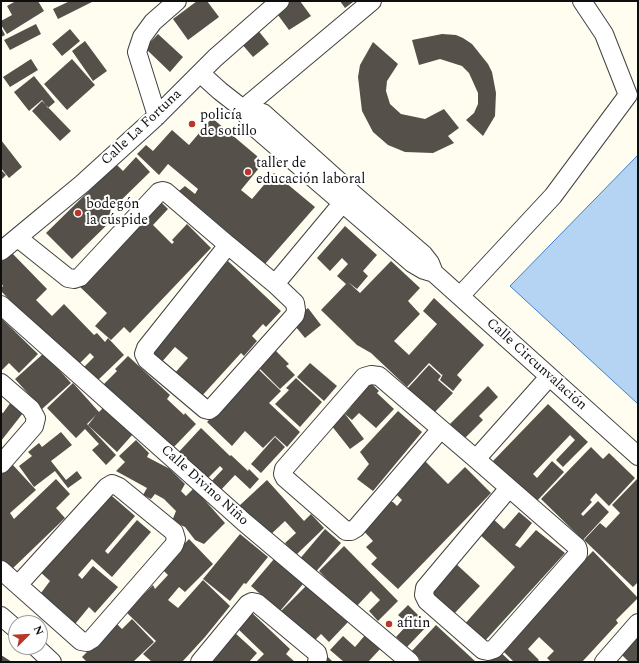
<!DOCTYPE html>
<html>
<head>
<meta charset="utf-8">
<style>
  body { margin:0 }
  #map { position:relative; width:639px; height:663px; overflow:hidden; background:#fefdef; font-family:Spectral,serif }
  canvas { display:block }
  .frame { position:absolute; inset:0; border:2px solid #0e0e0e; pointer-events:none }
  .north { position:absolute; left:8px; top:615px; width:40px; height:40px; box-sizing:border-box; background:#fff; border:1px solid #9f9f9f; border-radius:50%; rotate:66deg; font-size:11px; font-weight:700; line-height:16px; text-align:center; color:#0e0e0e }
  .north::after { content:''; display:block; margin:auto; width:14px; height:18px; background:#b9372a; clip-path:polygon(50% 0,100% 100%,50% 72%,0 100%) }
</style>
</head>
<body>
<div id="map">
<canvas width="639" height="663"></canvas>
<div class="frame"></div>
<div class="north">N</div>
</div>
<script>
const c = document.querySelector('canvas').getContext('2d');
c.lineJoin = 'round';
function fill(path, color) {
  c.fillStyle = color;
  c.fill(path, 'evenodd');
}
function shape(rows) {
  const path = new Path2D();
  for (const r of rows) {
    path.moveTo(r[0], r[1]);
    for (let i = 2; i < r.length; i += 2) path.lineTo(r[i], r[i + 1]);
  }
  return path;
}
function strokePath(path, color, width, dash) {
  c.strokeStyle = color;
  c.lineWidth = width;
  c.lineCap = dash ? 'butt' : 'round';
  c.setLineDash(dash || []);
  c.stroke(path);
}
function write(font, color, halo, rows, align = 'center') {
  c.font = font + ' Spectral,serif';
  c.lineWidth = 4;
  c.setLineDash([]);
  c.textBaseline = 'middle';
  c.strokeStyle = halo;
  c.fillStyle = color;
  for (const [text, x, y, turn = 0] of rows) {
    c.save();
    c.translate(x, y);
    c.rotate((+turn || 0) * Math.PI / 180);
    c.textAlign = isNaN(turn) ? turn : align;
    if (halo) c.strokeText(text, 0, 0);
    c.fillText(text, 0, 0);
    c.restore();
  }
}
const water = shape([
  [638,155,638,404,510,286,638,155]
]);
const building = shape([
  [16,1,38,1,44,11,7,34,1,25,1,21,12,15,7,6],
  [70,1,94,1,58,19,53,9],
  [197,1,207,1,219,17,188,40,173,19],
  [290,1,300,1,311,16,289,30,275,11],
  [340,1,352,1,353,2,345,8],
  [36,24,41,34,10,50,4,40],
  [1,27,5,35,1,37],
  [70,29,80,41,62,56,52,44],
  [257,29,269,44,253,57,241,43],
  [158,34,183,57,170,72,145,48],
  [442,34,456,35,463,38,472,44,488,64,492,72,496,93,495,116,483,136,466,120,474,113,478,104,478,93,469,73,462,66,440,59,419,65,412,40],
  [85,41,107,71,93,81,72,51],
  [373,42,398,64,387,81,386,91,390,104,401,114,425,119,444,109,459,128,448,136,454,143,433,153,405,152,388,145,373,132,362,111,358,77,360,65],
  [31,59,38,70,10,87,3,77],
  [72,59,95,85,67,110,44,84],
  [34,76,55,102,48,108,42,100,29,111,14,92],
  [42,101,71,131,60,141,32,111],
  [212,118,264,162,241,190,252,199,274,173,315,207,265,264,179,191,185,186,195,194,198,189,168,164,159,175,137,154,146,145,153,151,172,130,189,145],
  [1,140,22,167,9,178,1,168],
  [136,157,150,172,110,211,115,217,72,259,46,233,97,183,96,182,115,163,123,171],
  [1,170,6,175,1,180],
  [158,199,168,209,153,225,172,244,174,242,172,240,187,224,211,248,130,333,124,327,111,340,95,326,107,313,77,284],
  [345,226,377,255,363,271,368,276,357,289,348,282,360,293,391,261,420,288,408,301,420,314,394,341,409,355,437,324,423,311,434,298,484,345,457,375,462,380,453,391,440,380,443,374,442,375,429,363,407,387,371,353,357,345,321,310,346,284,337,276,348,264,342,258,330,271,317,258],
  [11,252,47,289,36,300,52,316,64,304,94,335,97,333,105,342,108,338,124,355,96,382,83,368,94,357,90,353,75,368,1,291,1,288,3,286,1,283,1,262],
  [228,261,281,311,266,327,263,324,252,336,257,341,244,356,241,353,200,398,174,374,188,358,175,347,160,364,146,350],
  [308,308,321,325,305,338,291,321],
  [1,318,38,354,19,373,9,363,1,371],
  [273,348,289,364,286,366,295,375,280,389,256,365],
  [44,353,71,383,42,409,15,379],
  [128,356,170,395,167,399,184,415,185,413,196,424,171,450,100,388,117,371,115,369],
  [310,363,337,386,324,401,297,377],
  [429,365,441,376,438,380,453,393,434,413,407,389],
  [257,368,281,391,269,403,300,432,287,447,275,436,263,448,245,431,232,446,207,422],
  [296,378,322,402,300,427,275,404,289,390,286,388],
  [73,383,99,412,103,408,133,434,117,452,88,425,96,415,87,424,86,423,116,455,106,465,92,450,99,444,85,429,76,438,47,408],
  [371,383,379,391,377,393,394,409,376,428,359,413,352,420,345,414,351,407,349,406],
  [488,386,498,397,479,416,483,420,464,439,450,424],
  [11,402,23,413,1,441,1,412,3,413],
  [548,404,588,442,563,467,556,460,575,440,570,435,533,474,537,478,552,461,564,472,536,502,493,461],
  [398,411,422,432,373,491,357,479,369,464,360,452],
  [345,414,364,439,350,449,331,425],
  [201,428,230,456,231,455,248,471,249,469,259,479,250,489,235,475,218,493,209,484,223,469,220,466,204,482,176,455],
  [61,432,72,445,51,461,66,480,77,471,82,478,68,488,55,471,34,487,19,466,32,456,28,452,39,443,42,447],
  [275,437,285,447,261,473,251,464],
  [136,440,149,453,147,457,170,469,185,484,181,491,186,496,194,488,225,523,204,544,195,540,185,527,172,521,176,511,164,499,155,494,151,499,143,495,147,488,116,471,125,462,119,456],
  [591,447,603,459,609,453,635,478,609,506,596,493,590,500,592,502,581,514,583,516,598,501,609,512,583,540,541,499],
  [424,460,448,484,465,467,491,493,398,589,371,564,377,558,366,547,373,541,360,527,379,514,391,502,393,502,397,506,402,500,394,492],
  [12,464,36,490,10,513,14,519,56,479,70,494,56,508,65,518,11,570,1,559,1,474],
  [638,478,638,582,633,587,584,540,600,523,606,528,620,513,612,505],
  [267,480,304,521,311,514,324,528,296,555,285,543,296,533,285,521,268,537,239,506],
  [105,490,135,516,105,551,108,554,137,520,151,532,112,577,92,559,78,575,82,579,93,566,118,587,95,613,89,607,75,624,41,593,50,581,38,570],
  [519,512,532,523,515,545,520,548,536,530,565,553,483,643,463,626,515,567,477,532,490,516,504,529],
  [325,529,341,543,313,575,298,561],
  [240,534,268,557,246,584,244,583,230,601,203,579],
  [189,539,213,564,185,592,179,587,168,600,178,608,203,580,230,606,205,637,182,662,152,662,143,654,156,641,126,612,153,585,155,589,168,575,161,568],
  [344,546,398,601,378,621,369,611,380,600,371,591,355,608,319,571],
  [593,551,638,598,616,620,618,623,582,662,551,662,547,658,554,651,539,637,528,649,539,660,537,662,514,662,499,647],
  [274,559,303,584,280,611,251,586],
  [454,562,480,586,453,615,427,591],
  [309,583,348,622,329,642,321,634,312,643,281,611],
  [408,605,428,625,407,647,396,637,408,624,398,615],
  [250,611,290,649,286,654,295,662,256,662,264,654,236,627],
  [132,619,154,642,133,662,87,662,82,657,116,623,122,629],
  [436,625,476,662,422,662,411,652],
  [234,632,257,653,249,662,205,662],
  [366,634,381,648,368,662,344,662,330,650,343,636,355,647],
  [637,638,638,639,638,662,627,662,628,661,621,654],
  [498,650,511,662,487,662],
  [1,655,12,662,1,662],
  [327,656,333,662,322,662]
]);
const minor = shape([
  [200,73,220,91,243,109,253,126,412,263,424,270,434,273,638,456],
  [243,109,263,113,352,193,423,254,430,263,434,273],
  [243,109,372,1],
  [157,116,137,52,142,37,153,22,177,1],
  [18,238,68,278,74,279,80,277,159,192,163,191,166,192,228,245,146,348,144,354,147,360,205,409,209,410,212,408,295,315,296,310,295,303,275,284,228,245],
  [1,251,82,184,157,116,215,58,280,1],
  [275,284,350,194],
  [460,296,553,196,628,95,604,34,582,1],
  [1,305,244,522,410,662],
  [1,383,31,409,36,418,34,426,1,464],
  [441,429,356,528,351,531,346,531,285,478,283,474,284,469,364,377,371,375,379,376,476,459,577,547,578,550,578,554,494,649,488,651,483,650,427,601,424,595,425,588,509,488],
  [476,459,549,377],
  [1,570,81,641,87,642,92,639,174,545,176,539,174,532,119,487,112,484,107,487,18,585],
  [1,616,16,629],
  [36,647,52,662],
  [200,662,248,604,252,602,257,603,317,653,318,657,317,662],
  [604,662,638,623]
]);
const markers = [
  [192,124,4,"#b9372a"],
  [248,172,4,"#b9372a"],
  [78,213,4,"#b9372a"],
  [389,624,4,"#b9372a"]
];
const poiNames = [
  ["policía",200,116],
  ["de sotillo",200,132],
  ["taller de",256,164],
  ["educación laboral",256,180],
  ["bodegón",86,205],
  ["la cúspide",86,221],
  ["afitin",397,624]
];
const streetNames = [
  ["Calle La Fortuna",142,128,-43],
  ["Calle Circunvalación",536,365,42],
  ["Calle Divino Niño",204,486,42]
];
fill(water, '#b5d4f4');
strokePath(water, '#3f7fc8', 1);
fill(building, '#56504a');
strokePath(minor, '#414141', 20);
strokePath(minor, '#fff', 18);
for (const [x, y, r, color] of markers) {
  const dot = new Path2D();
  dot.arc(x, y, r, 0, 2 * Math.PI);
  c.fillStyle = color;
  c.fill(dot);
  strokePath(dot, '#fff', 1.5);
}
write('14px', '#0e0e0e', '#fff', poiNames, 'left');
write('14px', '#0e0e0e', '#fff', streetNames);
</script>
</body>
</html>
